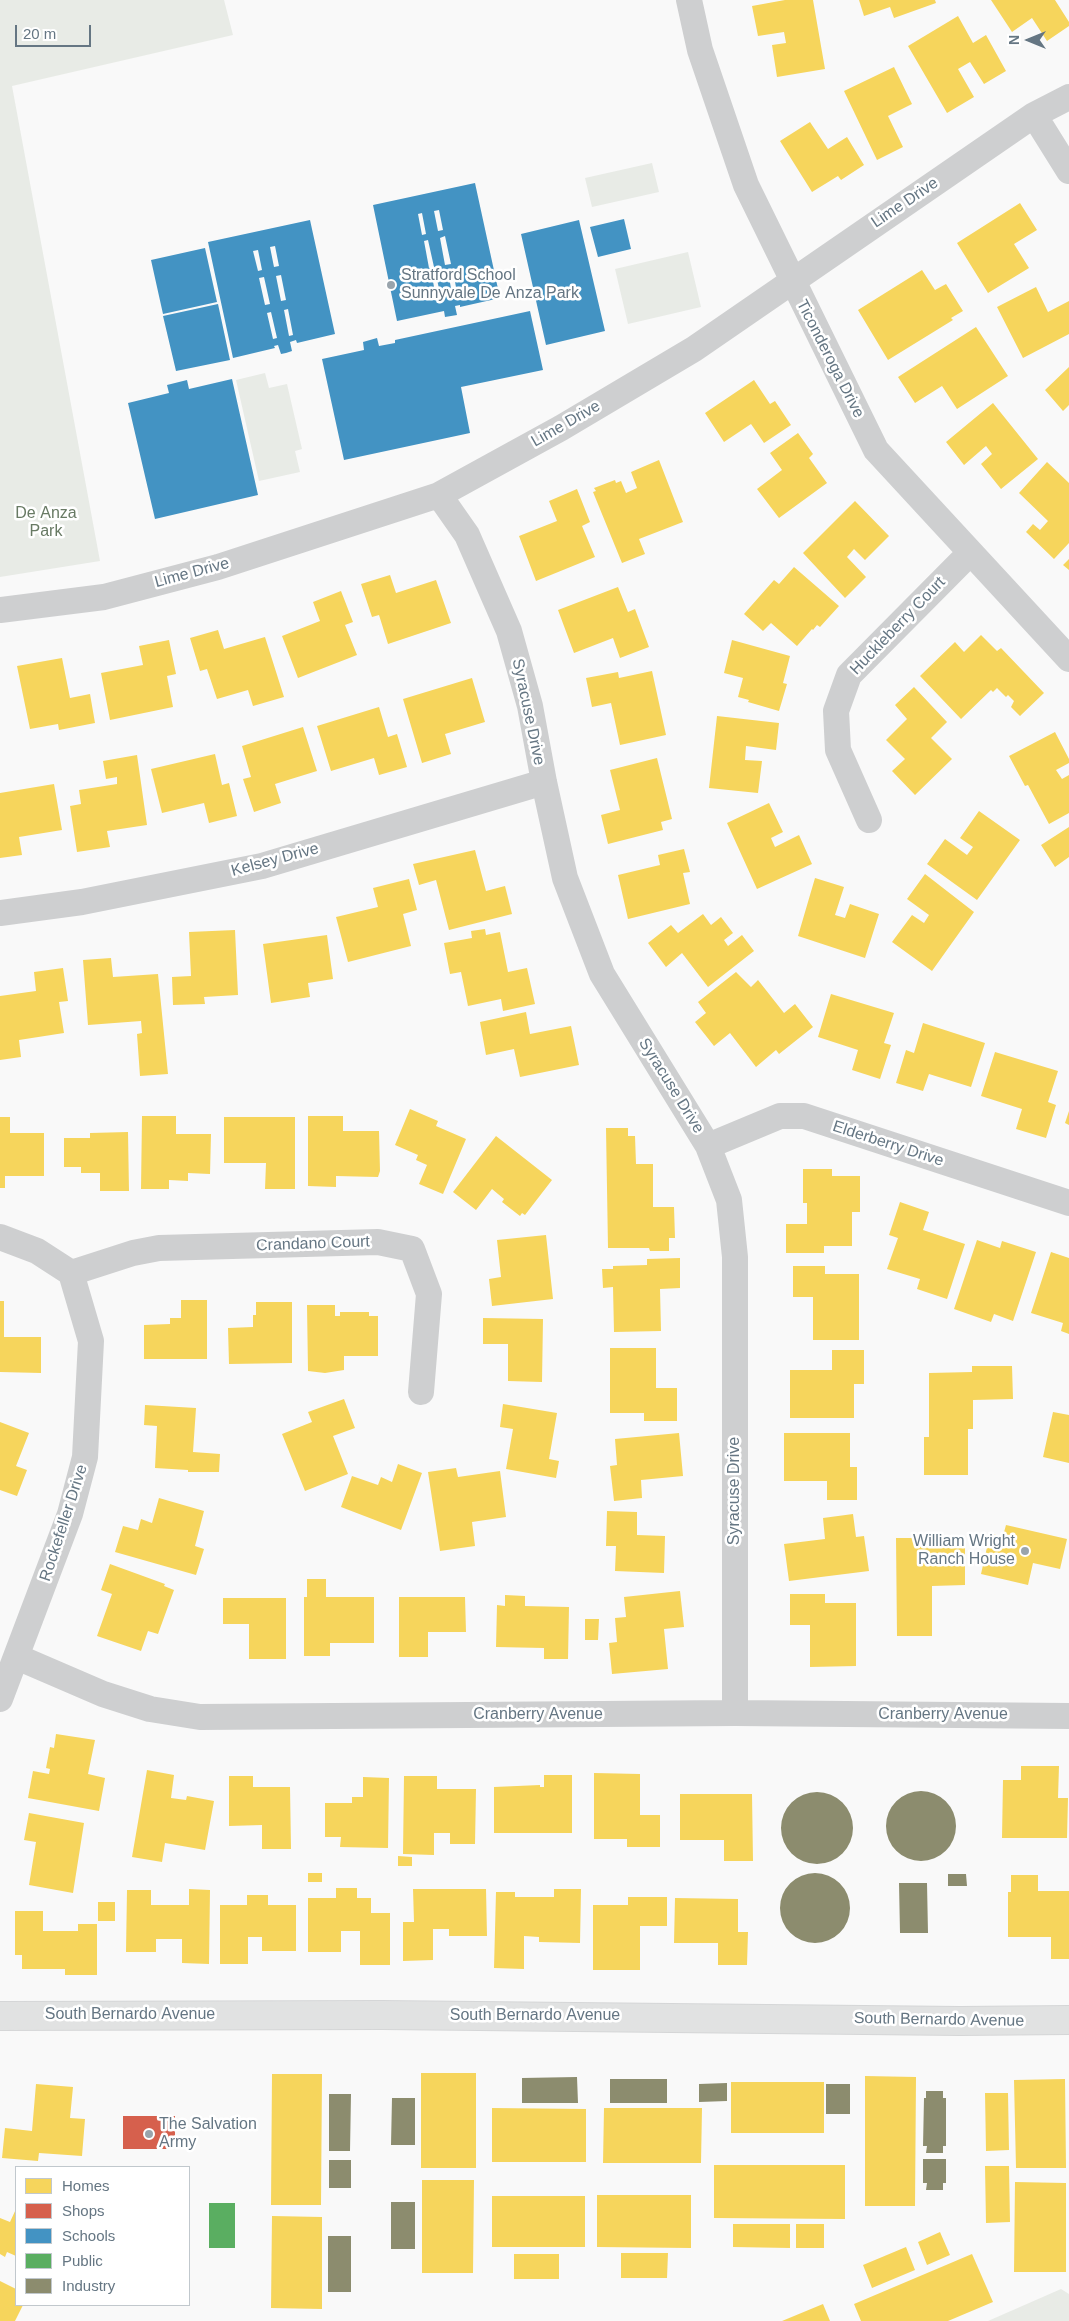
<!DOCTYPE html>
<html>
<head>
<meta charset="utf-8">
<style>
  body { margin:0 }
  #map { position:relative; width:1069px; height:2321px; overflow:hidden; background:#f9f9f9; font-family:Arial,sans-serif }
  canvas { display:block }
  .legend { position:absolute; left:15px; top:2166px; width:175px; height:140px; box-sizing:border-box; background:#fff; border:1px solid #c1c8cd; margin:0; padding:6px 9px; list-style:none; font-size:15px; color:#657683 }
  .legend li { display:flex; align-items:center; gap:10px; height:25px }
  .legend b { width:25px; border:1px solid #c1c8cd }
  .north { position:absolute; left:1004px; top:15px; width:50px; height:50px; -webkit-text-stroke:4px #fff; paint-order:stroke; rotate:270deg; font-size:14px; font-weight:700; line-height:20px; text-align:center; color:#657683 }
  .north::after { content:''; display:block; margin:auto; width:18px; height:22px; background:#657683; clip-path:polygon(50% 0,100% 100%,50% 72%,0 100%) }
  .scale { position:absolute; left:15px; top:25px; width:76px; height:22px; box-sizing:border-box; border:2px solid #657683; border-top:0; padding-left:6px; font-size:15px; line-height:18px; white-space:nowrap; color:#657683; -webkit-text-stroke:4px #fff; paint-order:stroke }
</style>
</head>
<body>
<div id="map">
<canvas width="1069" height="2321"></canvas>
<ul class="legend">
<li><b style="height:14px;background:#f6d55c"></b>Homes</li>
<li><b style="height:14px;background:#d6604d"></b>Shops</li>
<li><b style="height:14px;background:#4393c3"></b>Schools</li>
<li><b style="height:14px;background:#5aae61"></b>Public</li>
<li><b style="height:14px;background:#8c8c6e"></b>Industry</li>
</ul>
<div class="north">N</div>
<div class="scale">20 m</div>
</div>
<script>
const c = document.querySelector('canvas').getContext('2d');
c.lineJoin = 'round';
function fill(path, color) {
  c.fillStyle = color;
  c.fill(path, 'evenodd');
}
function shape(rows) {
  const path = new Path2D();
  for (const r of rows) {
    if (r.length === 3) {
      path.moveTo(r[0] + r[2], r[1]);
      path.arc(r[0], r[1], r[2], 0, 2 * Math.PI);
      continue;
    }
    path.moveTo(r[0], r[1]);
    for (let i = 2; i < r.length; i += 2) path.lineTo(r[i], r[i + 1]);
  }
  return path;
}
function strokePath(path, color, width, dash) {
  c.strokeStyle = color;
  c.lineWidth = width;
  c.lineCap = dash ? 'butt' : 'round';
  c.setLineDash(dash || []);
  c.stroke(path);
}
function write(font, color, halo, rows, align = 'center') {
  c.font = font + ' Arial,sans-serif';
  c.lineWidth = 5;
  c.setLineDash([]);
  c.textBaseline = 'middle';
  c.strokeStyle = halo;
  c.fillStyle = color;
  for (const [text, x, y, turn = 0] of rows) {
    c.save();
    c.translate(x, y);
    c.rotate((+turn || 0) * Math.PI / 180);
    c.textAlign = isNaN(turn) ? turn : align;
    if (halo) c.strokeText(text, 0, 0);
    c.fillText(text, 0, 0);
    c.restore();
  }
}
const green = shape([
  [0,0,224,0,233,35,12,86,100,561,0,577],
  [652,163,659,192,592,207,585,178],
  [688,252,701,307,628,324,615,269],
  [265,373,269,388,287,384,302,449,295,451,300,472,259,481,236,380],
  [1061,2289,1069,2294,1069,2321,988,2321]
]);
const homes = shape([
  [785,0,813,0,825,69,777,77,772,45,786,43,784,32,758,36,752,6],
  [859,0,935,0,936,3,894,18,890,7,864,16],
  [991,0,1055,0,1069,22,1069,26,1047,41,1032,18,1012,32],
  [958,16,973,43,986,35,1006,71,984,84,970,62,958,69,974,97,947,113,908,46],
  [894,67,912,104,888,116,903,147,877,160,844,91],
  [810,122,828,149,847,137,864,165,841,180,838,176,812,192,780,141],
  [1020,203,1037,230,1014,244,1029,268,988,293,957,243],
  [922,270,935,290,946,284,963,311,951,318,953,320,888,360,858,310],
  [1036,287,1048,312,1069,301,1069,334,1023,358,997,307],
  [976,327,1008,376,957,409,942,386,915,403,898,377],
  [1069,367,1069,405,1063,411,1045,390],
  [754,380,770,404,775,401,791,425,764,443,751,424,724,442,705,413],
  [993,403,1038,459,1001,489,981,464,992,454,986,446,964,465,946,442],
  [798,433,813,454,809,458,827,483,779,518,757,489,782,470,770,453],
  [659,460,683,522,639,539,645,554,622,563,593,492,596,491,594,488,615,480,616,483,621,481,626,493,637,488,631,472],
  [1047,462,1069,483,1069,543,1054,559,1026,532,1033,524,1040,530,1048,521,1019,493],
  [577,489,590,522,582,526,595,557,536,581,519,536,557,521,549,501],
  [855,501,889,536,865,560,854,549,847,557,866,577,845,598,803,553],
  [1069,559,1069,570,1063,565],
  [794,567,839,606,820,627,817,625,813,630,812,629,797,646,771,623,763,631,744,614,774,580,779,584],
  [390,575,396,593,436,580,451,623,388,644,379,615,372,617,361,584],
  [618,587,628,612,635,609,649,647,620,658,613,638,574,653,558,610],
  [341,591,353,622,345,625,357,655,298,678,282,636,320,621,313,602],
  [218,630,224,649,265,637,284,697,253,706,248,690,217,699,207,669,200,671,190,638],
  [981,635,997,651,1001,648,1044,693,1020,716,1011,707,1014,701,1008,695,1006,697,997,688,993,692,991,690,961,719,920,676,955,642,964,652],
  [169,640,176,674,167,676,173,707,110,720,101,673,143,665,139,646],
  [732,640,790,656,783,683,787,684,779,711,748,702,749,700,738,697,743,678,724,673],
  [62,658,70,698,90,694,95,723,59,730,58,724,30,729,17,666],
  [652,671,666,735,620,745,611,703,592,707,586,678,618,672,619,678],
  [472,678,485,722,445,734,451,754,422,763,403,699],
  [914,687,947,722,931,738,952,759,915,795,892,771,905,759,886,740,907,719,895,705],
  [379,707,388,737,397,734,407,767,379,775,374,758,331,771,317,726],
  [717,716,779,723,776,750,746,746,745,760,762,761,758,793,709,788],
  [303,727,317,771,275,784,281,803,254,812,243,779,251,777,242,746],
  [1055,732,1069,759,1069,763,1056,770,1062,779,1069,775,1069,813,1049,824,1028,785,1025,786,1009,756],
  [215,754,222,785,229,783,237,816,209,823,204,803,162,813,151,769],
  [137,755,147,825,107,831,110,847,77,852,70,806,81,804,79,790,117,784,117,777,106,779,103,761],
  [657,758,672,819,661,822,663,830,608,844,601,815,620,810,610,770],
  [54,784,62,830,19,837,22,855,0,858,0,793],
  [769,803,783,832,771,838,775,847,799,835,812,864,757,889,727,823],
  [979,811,1020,840,977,900,927,864,945,839,967,855,973,847,960,838],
  [1069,827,1069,857,1055,867,1041,845],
  [684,849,690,872,683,873,690,904,628,919,618,875,660,865,658,855],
  [475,850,486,891,505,886,512,914,449,930,436,880,419,885,413,864],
  [925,874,974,912,932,971,892,942,912,915,924,923,929,915,907,899],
  [815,878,844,887,835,915,845,918,850,904,879,914,865,958,798,936],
  [409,879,417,910,403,914,411,946,348,962,336,917,378,907,373,888],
  [703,914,711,925,721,917,733,933,724,940,728,946,742,935,754,951,708,987,682,953,666,967,648,943,671,925,678,933],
  [485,929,486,935,500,932,508,972,527,968,535,1004,503,1011,501,999,468,1006,461,972,450,974,444,943,472,938,471,931],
  [235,930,238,995,204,997,205,1004,173,1005,172,977,191,976,189,932],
  [327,935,333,979,308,983,310,997,271,1003,263,944],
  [111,958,113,977,158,974,168,1074,140,1076,137,1034,142,1033,141,1021,88,1025,83,960],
  [63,968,68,1001,59,1002,64,1033,19,1040,21,1057,0,1060,0,996,36,991,34,972],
  [736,972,751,987,758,980,784,1013,795,1004,813,1027,779,1054,776,1050,756,1067,730,1033,714,1046,695,1022,706,1013,698,1002],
  [831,994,894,1013,884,1043,891,1045,880,1079,852,1070,858,1050,818,1037],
  [526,1012,530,1034,571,1026,579,1065,520,1077,514,1049,486,1055,480,1022],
  [923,1023,985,1043,971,1087,929,1074,923,1091,896,1083,906,1050,914,1053],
  [995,1052,1058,1071,1048,1102,1056,1105,1046,1138,1016,1129,1022,1109,981,1096],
  [410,1109,438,1121,436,1126,466,1139,443,1194,419,1184,427,1165,416,1160,418,1155,395,1145],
  [1069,1111,1069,1125,1065,1123],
  [142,1116,176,1116,176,1134,211,1134,210,1174,188,1173,188,1181,169,1180,169,1189,141,1189],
  [308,1116,343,1116,343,1131,379,1131,380,1171,378,1177,336,1176,336,1187,308,1186],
  [0,1117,10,1117,10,1133,44,1133,44,1176,5,1176,5,1188,0,1188],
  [224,1117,295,1117,295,1189,265,1189,266,1163,224,1163],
  [606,1128,628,1128,628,1136,635,1136,636,1164,653,1164,653,1207,674,1207,675,1238,669,1238,669,1251,650,1251,649,1248,608,1248],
  [128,1132,129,1191,100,1191,100,1173,81,1173,81,1167,64,1167,64,1138,90,1138,90,1133],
  [496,1136,552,1180,525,1215,522,1213,520,1216,502,1202,504,1199,492,1189,476,1210,453,1192],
  [803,1169,832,1169,832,1176,860,1176,860,1212,852,1212,852,1246,824,1246,824,1253,786,1253,786,1224,807,1224,807,1203,803,1203],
  [900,1202,929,1212,923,1230,965,1244,947,1299,917,1289,920,1279,887,1269,898,1238,889,1235],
  [546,1235,553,1299,492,1306,489,1279,501,1277,497,1240],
  [977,1240,1000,1248,1002,1241,1036,1252,1013,1321,994,1314,991,1322,954,1309],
  [1051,1252,1069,1258,1069,1334,1061,1331,1063,1323,1031,1313],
  [680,1258,680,1288,660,1289,661,1331,614,1332,613,1287,603,1288,602,1269,613,1269,613,1266,647,1265,647,1259],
  [793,1266,825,1266,825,1274,859,1274,859,1340,813,1340,813,1297,793,1297],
  [181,1300,207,1300,207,1359,144,1359,144,1325,170,1324,170,1318,181,1318],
  [0,1301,4,1301,4,1337,41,1337,41,1373,0,1372],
  [256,1302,292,1302,292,1363,229,1364,228,1328,253,1327,253,1315,256,1315],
  [307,1305,335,1305,335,1316,340,1316,340,1312,369,1312,369,1316,378,1316,378,1356,344,1356,344,1370,325,1373,308,1371],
  [483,1318,543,1319,542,1382,508,1381,508,1344,483,1344],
  [610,1348,656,1348,656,1388,677,1388,677,1421,644,1421,644,1413,610,1413],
  [832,1350,864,1350,864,1384,854,1384,854,1418,790,1418,790,1370,832,1370],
  [972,1366,1012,1366,1013,1399,973,1400,973,1429,968,1429,968,1475,924,1475,924,1437,929,1437,929,1373,972,1372],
  [344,1399,355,1428,333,1436,348,1474,305,1491,282,1434,312,1422,308,1412],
  [503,1404,557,1413,549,1459,559,1461,556,1478,506,1469,513,1429,500,1427],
  [145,1405,196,1408,193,1452,220,1454,219,1472,188,1472,188,1470,155,1468,157,1426,144,1425],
  [1053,1412,1069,1415,1069,1463,1043,1457],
  [0,1422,29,1433,16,1466,27,1470,17,1496,0,1490],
  [679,1433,683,1476,641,1480,642,1498,614,1501,610,1466,617,1465,615,1439],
  [784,1433,850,1433,850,1467,857,1467,857,1500,827,1500,827,1481,784,1481],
  [398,1464,422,1473,401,1530,341,1507,352,1476,378,1485,381,1477,392,1482],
  [456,1468,458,1477,500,1471,506,1517,472,1522,475,1546,440,1551,428,1472],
  [159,1498,204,1511,195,1546,204,1549,196,1575,115,1552,123,1526,138,1530,141,1519,152,1523],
  [607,1511,637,1512,637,1535,665,1536,664,1573,615,1571,616,1546,606,1546],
  [853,1514,856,1537,864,1536,869,1571,789,1581,784,1544,825,1539,823,1518],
  [1006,1525,1067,1539,1060,1569,1033,1563,1028,1585,981,1574,990,1534,1003,1536],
  [896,1538,965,1538,965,1585,932,1586,932,1636,897,1636],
  [110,1564,165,1584,164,1586,174,1590,158,1634,148,1631,141,1651,97,1636,112,1594,101,1590],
  [307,1579,326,1579,326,1597,374,1597,374,1643,330,1643,330,1656,304,1656,304,1597,307,1597],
  [680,1591,684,1627,664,1629,668,1669,612,1674,609,1643,617,1642,615,1618,626,1617,624,1597],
  [790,1594,825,1594,825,1603,856,1603,856,1666,810,1667,810,1625,790,1625],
  [505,1595,525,1596,525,1606,569,1607,568,1659,544,1659,544,1648,496,1647,497,1605,505,1606],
  [399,1597,465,1597,466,1632,428,1632,428,1657,399,1657],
  [223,1598,286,1598,286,1659,249,1659,249,1624,223,1624],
  [585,1619,599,1619,598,1640,585,1640],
  [56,1734,95,1740,88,1774,105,1778,99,1811,28,1798,33,1771,49,1774,50,1769,46,1768,50,1747,54,1748],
  [1021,1766,1059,1766,1058,1798,1068,1798,1067,1838,1002,1838,1003,1780,1021,1780],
  [147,1770,174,1775,171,1798,186,1800,187,1796,214,1801,205,1850,165,1843,162,1862,132,1857],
  [594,1773,640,1774,640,1815,660,1815,660,1847,627,1847,627,1839,594,1839],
  [544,1775,572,1775,572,1833,494,1833,494,1787,540,1785,540,1787,544,1787],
  [229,1776,253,1776,253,1787,290,1787,291,1849,262,1849,262,1825,229,1826],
  [404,1776,437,1776,437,1789,476,1789,475,1844,450,1844,450,1833,434,1833,434,1855,403,1854],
  [363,1777,389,1778,388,1848,340,1847,341,1837,325,1837,325,1803,352,1803,352,1797,363,1797],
  [680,1794,752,1794,753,1861,724,1861,724,1840,680,1840],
  [29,1813,84,1823,73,1893,29,1885,36,1842,24,1840],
  [398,1856,412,1857,412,1866,398,1866],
  [308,1873,322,1873,322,1882,308,1882],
  [1011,1875,1038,1875,1038,1891,1069,1891,1069,1959,1051,1959,1051,1937,1008,1937,1008,1892,1011,1892],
  [336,1888,357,1888,357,1898,371,1898,371,1913,390,1913,390,1965,360,1965,360,1931,341,1931,341,1952,308,1952,308,1898,336,1898],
  [189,1889,210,1890,209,1964,182,1963,182,1939,156,1939,156,1952,126,1952,127,1890,151,1890,151,1905,189,1905],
  [413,1889,486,1889,487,1936,449,1936,449,1929,433,1929,433,1960,403,1961,403,1922,414,1922],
  [554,1889,581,1889,580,1943,539,1942,539,1937,524,1936,524,1969,494,1968,496,1892,515,1892,515,1897,554,1897],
  [247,1895,268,1895,268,1905,296,1905,296,1951,262,1951,262,1937,248,1937,248,1964,220,1964,220,1905,247,1905],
  [628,1897,667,1897,667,1926,640,1926,640,1970,593,1970,593,1905,628,1905],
  [675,1898,738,1899,738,1932,748,1932,747,1965,718,1965,718,1943,674,1943],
  [98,1902,115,1902,115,1921,98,1921],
  [15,1911,43,1911,43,1931,78,1931,78,1924,97,1924,97,1975,65,1975,65,1969,22,1969,22,1955,15,1955],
  [421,2073,476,2073,476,2168,421,2168],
  [272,2074,322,2074,321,2205,271,2205],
  [865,2076,916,2077,915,2206,865,2206],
  [1065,2079,1066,2168,1016,2168,1014,2080],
  [731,2082,824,2082,824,2133,731,2133],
  [36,2084,73,2087,70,2118,85,2119,82,2156,39,2153,38,2161,2,2158,5,2128,32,2131],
  [985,2093,1008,2093,1009,2150,986,2151],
  [492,2108,586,2109,586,2162,492,2162],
  [604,2108,702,2108,701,2163,603,2163],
  [714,2165,845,2165,845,2219,714,2218],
  [985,2166,1009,2166,1010,2222,986,2223],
  [422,2180,474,2180,473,2273,422,2273],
  [1015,2182,1066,2183,1066,2272,1014,2272],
  [597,2195,691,2195,691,2248,597,2247],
  [492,2196,585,2196,585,2247,492,2247],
  [16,2209,16,2256,7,2252,5,2257,0,2254,0,2218,10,2222],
  [272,2216,322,2217,322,2309,271,2308],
  [733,2224,790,2224,790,2248,733,2247],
  [796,2224,824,2224,824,2248,796,2248],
  [940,2232,950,2255,927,2265,918,2242],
  [906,2247,915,2270,872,2288,863,2265],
  [621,2253,668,2253,667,2278,621,2278],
  [514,2254,559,2254,559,2279,514,2279],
  [972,2254,993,2302,948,2321,861,2321,854,2304],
  [0,2281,16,2289,16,2305,23,2305,15,2321,0,2321],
  [823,2304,830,2321,782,2321]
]);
const shops = shape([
  [123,2116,175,2116,175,2149,123,2149]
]);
const schools = shape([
  [475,183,500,298,460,307,460,305,455,306,457,315,445,317,444,311,397,321,373,205],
  [439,210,443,230,438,231,434,211],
  [422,213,426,234,422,235,418,214],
  [445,236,451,264,445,265,440,238],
  [428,240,434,267,429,268,424,241],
  [453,271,458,298,453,299,448,272],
  [436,275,442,302,437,303,432,276],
  [624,219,631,249,598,257,590,227],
  [310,220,335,334,297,343,296,340,290,342,292,351,286,353,281,354,278,345,274,346,275,348,233,358,208,242],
  [275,246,279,266,274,267,270,247],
  [258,250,262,270,258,271,253,251],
  [281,275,286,300,281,301,276,276],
  [264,277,270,304,265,305,259,278],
  [288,309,293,335,289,336,284,310],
  [271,312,277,338,273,339,267,313],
  [579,220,605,331,546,345,521,234],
  [205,248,217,302,163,314,151,260],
  [218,304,230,360,176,371,163,316],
  [530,311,543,370,461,387,470,433,344,460,322,359,364,350,363,342,377,338,379,346,395,343,395,340],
  [232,379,258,495,155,519,128,403,169,393,167,385,187,380,189,389]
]);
const public = shape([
  [209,2203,235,2203,235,2248,209,2248]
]);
const industry = shape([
  [921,1826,35],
  [817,1828,36],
  [815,1908,35],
  [948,1874,966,1874,967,1886,948,1886],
  [899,1883,927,1883,928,1933,900,1933],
  [577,2077,578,2103,522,2103,522,2078],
  [610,2079,667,2079,667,2103,610,2103],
  [727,2083,727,2101,699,2102,699,2084],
  [826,2084,850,2084,850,2114,826,2114],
  [926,2091,943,2091,943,2098,946,2098,946,2146,943,2146,943,2153,926,2153,927,2146,923,2146,924,2098,926,2098],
  [329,2094,351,2094,350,2151,329,2151],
  [392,2098,415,2098,415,2145,391,2145],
  [923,2159,946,2159,946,2183,943,2183,943,2190,926,2190,927,2183,923,2183],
  [329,2160,351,2160,351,2188,329,2188],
  [391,2202,415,2202,415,2249,391,2249],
  [328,2236,351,2236,351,2292,328,2292]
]);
const street = shape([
  [689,0,700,50,746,185,876,450,1069,659],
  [1034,115,1069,171],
  [439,495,467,535,509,631,530,706,544,782,565,878,602,974,708,1146,729,1200,735,1257,735,1713],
  [0,610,104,597,218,567,439,495,561,428,694,349,1034,115,1069,97],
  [869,820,838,750,836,711,849,675,970,553],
  [0,913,82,902,262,866,544,782],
  [708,1146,780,1116,804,1116,1069,1203],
  [0,1237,37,1251,71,1273,91,1341,85,1457,70,1514,0,1699],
  [71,1273,133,1253,159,1248,378,1242,412,1249,429,1294,421,1392],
  [17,1657,103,1694,150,1709,200,1717,735,1713,1069,1716]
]);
const secondary = shape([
  [0,2016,382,2015,960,2021,1069,2020]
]);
const markers = [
  [391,285,5,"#99a4ac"],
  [1025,1551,5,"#99a4ac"],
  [149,2134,5,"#99a4ac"]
];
const streetNames = [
  ["Lime Drive",905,203,-34],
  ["Ticonderoga Drive",830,359,63],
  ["Lime Drive",566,424,-30],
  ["Lime Drive",192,573,-15],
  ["Huckleberry Court",898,626,-46],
  ["Syracuse Drive",528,712,78],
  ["Kelsey Drive",275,860,-15],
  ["Syracuse Drive",671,1086,58],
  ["Elderberry Drive",888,1144,18],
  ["Crandano Court",313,1244,-2],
  ["Syracuse Drive",735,1491,-90],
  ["Rockefeller Drive",64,1523,-72],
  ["Cranberry Avenue",538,1715],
  ["Cranberry Avenue",943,1715],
  ["South Bernardo Avenue",130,2015],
  ["South Bernardo Avenue",535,2016],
  ["South Bernardo Avenue",939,2020,1]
];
const poiNames = [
  ["Stratford School",401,276],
  ["Sunnyvale De Anza Park",401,294],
  ["William Wright",1015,1542,"right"],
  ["Ranch House",1015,1560,"right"],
  ["The Salvation",159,2125],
  ["Army",159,2143]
];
const parkNames = [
  ["De Anza",46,514],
  ["Park",46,532]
];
fill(green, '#e8ebe6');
fill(homes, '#f6d55c');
fill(shops, '#d6604d');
fill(schools, '#4393c3');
fill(public, '#5aae61');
fill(industry, '#8c8c6e');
strokePath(secondary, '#d5d6d7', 30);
strokePath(street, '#cecfd0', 26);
strokePath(secondary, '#e1e2e2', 28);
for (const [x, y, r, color] of markers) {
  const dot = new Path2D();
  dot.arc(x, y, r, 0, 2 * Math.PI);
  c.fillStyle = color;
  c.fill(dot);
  strokePath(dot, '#fff', 2);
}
write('16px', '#657683', '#fff', streetNames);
write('16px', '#657683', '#fff', poiNames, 'left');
write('16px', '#687a64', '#fff', parkNames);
</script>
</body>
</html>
